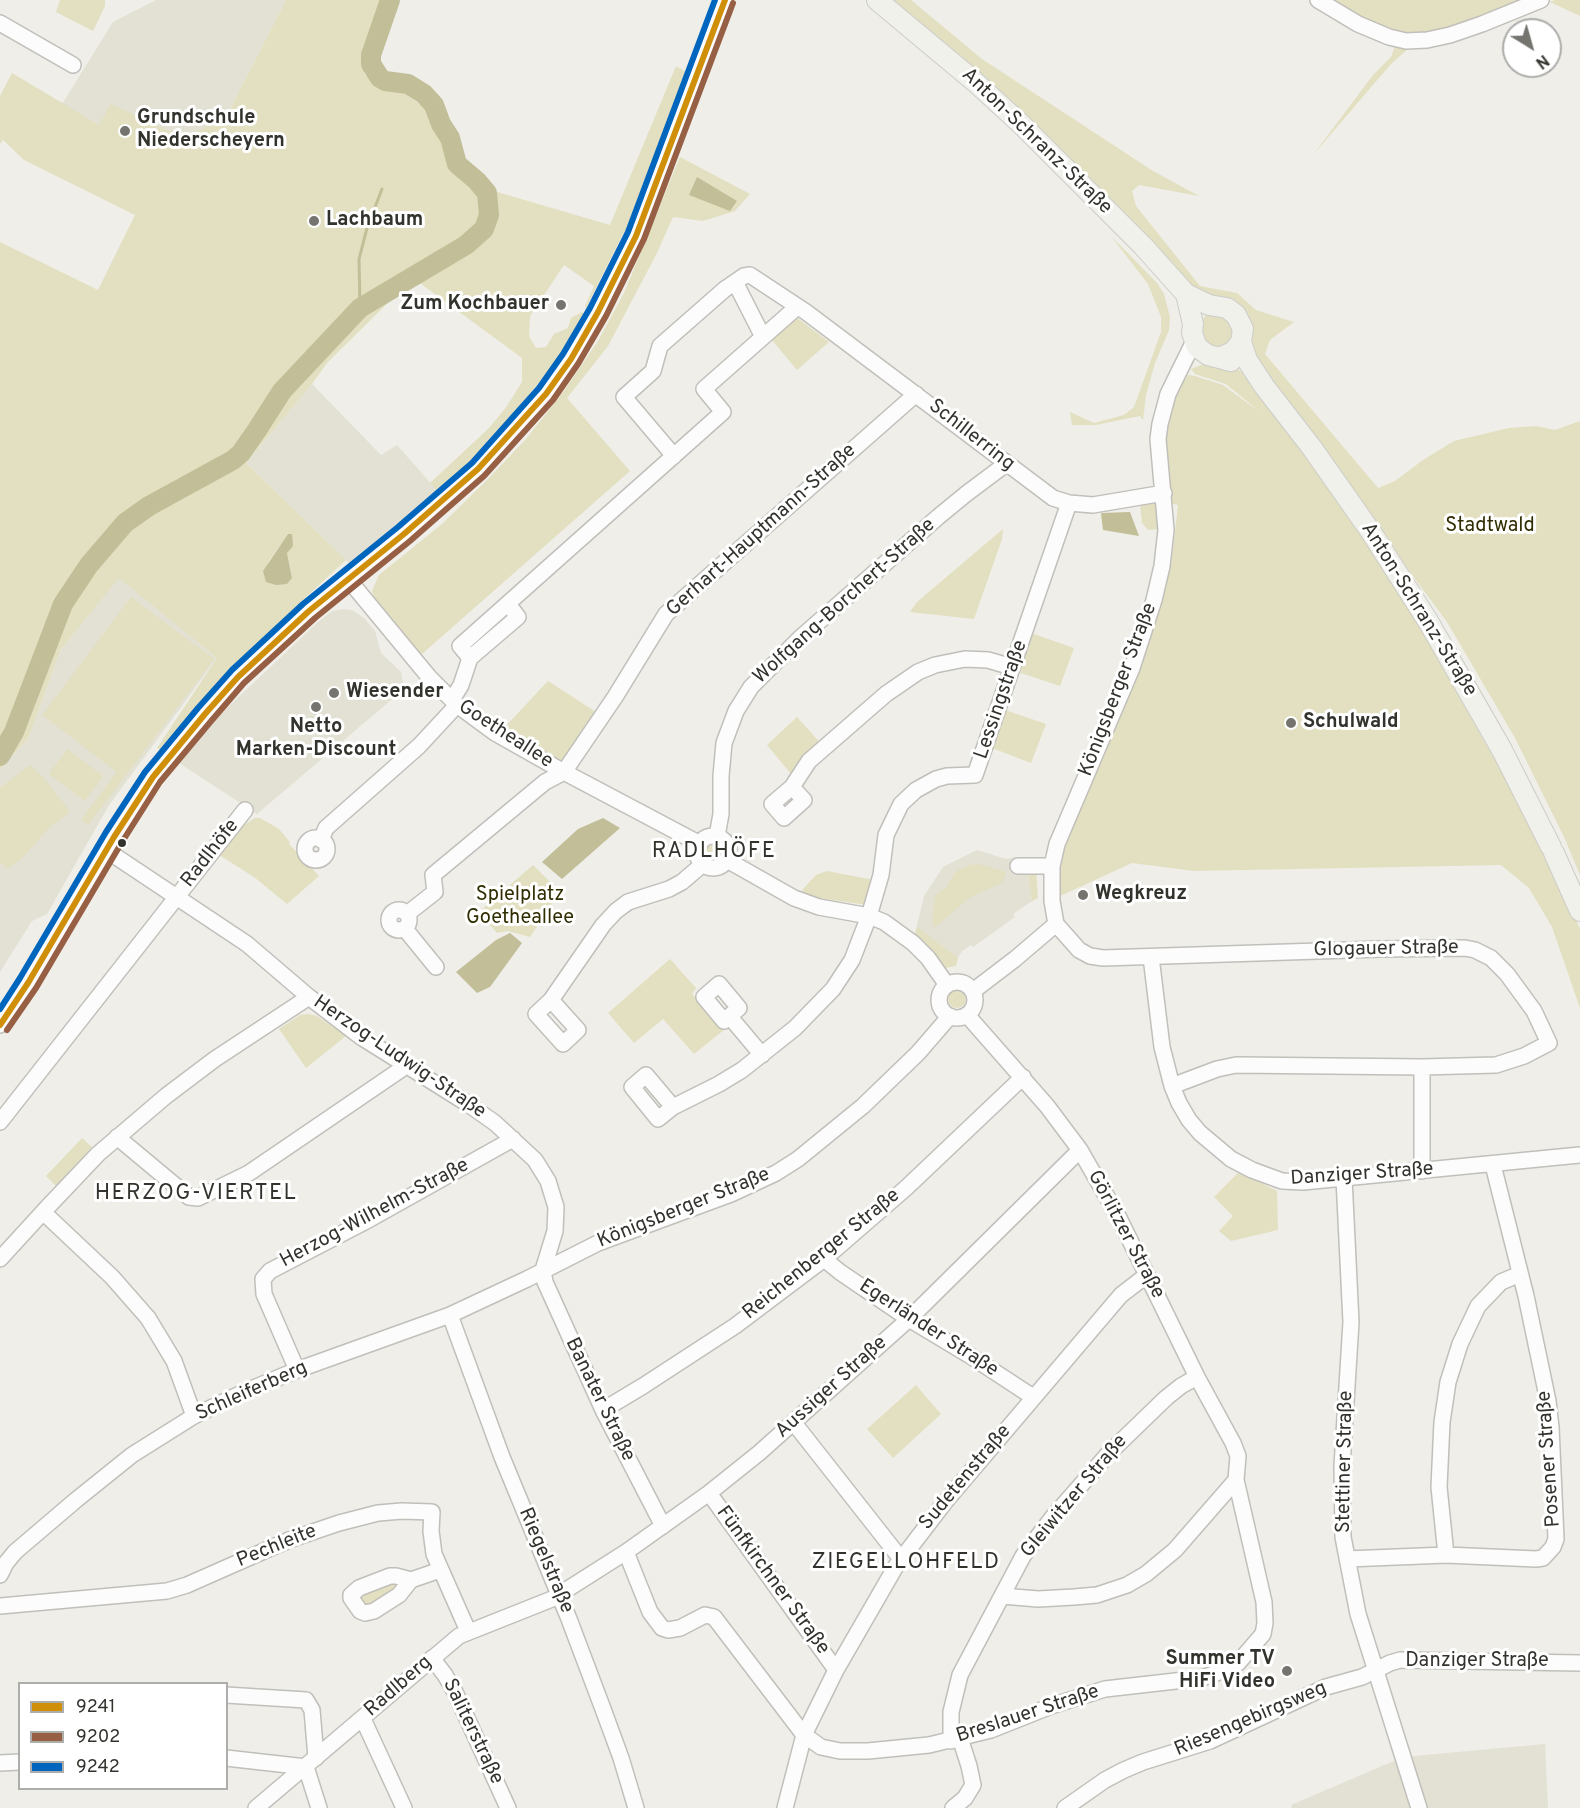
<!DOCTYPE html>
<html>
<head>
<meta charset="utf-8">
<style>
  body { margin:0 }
  #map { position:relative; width:1580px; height:1808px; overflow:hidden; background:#efeee8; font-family:Overpass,sans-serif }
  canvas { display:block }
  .legend { position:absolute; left:18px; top:1682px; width:210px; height:108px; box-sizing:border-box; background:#fff; border:2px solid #adadab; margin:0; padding:8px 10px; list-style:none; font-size:18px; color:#33332e }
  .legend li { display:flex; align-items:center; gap:12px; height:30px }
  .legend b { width:30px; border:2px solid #adadab }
  .north { position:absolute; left:1502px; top:18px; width:60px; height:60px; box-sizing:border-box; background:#fff; border:2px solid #adadab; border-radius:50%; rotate:143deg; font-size:16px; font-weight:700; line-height:24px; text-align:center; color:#33332e }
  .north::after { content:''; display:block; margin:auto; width:21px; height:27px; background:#75746f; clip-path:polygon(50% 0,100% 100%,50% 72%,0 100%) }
</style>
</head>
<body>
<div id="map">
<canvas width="1580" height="1808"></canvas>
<ul class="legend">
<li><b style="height:8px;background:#d08f09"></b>9241</li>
<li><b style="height:8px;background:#975f44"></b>9202</li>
<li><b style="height:8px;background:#0065bd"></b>9242</li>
</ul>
<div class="north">N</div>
</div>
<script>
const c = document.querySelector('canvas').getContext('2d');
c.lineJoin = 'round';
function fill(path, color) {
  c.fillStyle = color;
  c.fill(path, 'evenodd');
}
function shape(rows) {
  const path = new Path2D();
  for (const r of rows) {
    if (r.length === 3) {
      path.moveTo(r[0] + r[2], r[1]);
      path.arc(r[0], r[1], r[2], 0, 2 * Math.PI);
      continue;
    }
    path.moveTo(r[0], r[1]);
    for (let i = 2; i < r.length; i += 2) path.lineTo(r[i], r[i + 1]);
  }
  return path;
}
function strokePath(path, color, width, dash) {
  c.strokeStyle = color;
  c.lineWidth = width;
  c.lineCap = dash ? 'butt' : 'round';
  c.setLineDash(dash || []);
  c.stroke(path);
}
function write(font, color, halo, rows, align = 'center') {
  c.font = font + ' Overpass,sans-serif';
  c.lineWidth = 6;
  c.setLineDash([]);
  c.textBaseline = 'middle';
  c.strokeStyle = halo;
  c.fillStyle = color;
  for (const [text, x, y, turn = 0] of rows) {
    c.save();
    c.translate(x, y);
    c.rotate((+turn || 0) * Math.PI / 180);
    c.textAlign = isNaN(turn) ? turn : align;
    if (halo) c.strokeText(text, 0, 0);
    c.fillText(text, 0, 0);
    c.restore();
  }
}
const built = shape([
  [156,0,286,0,226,117,120,203,14,146,64,101,113,22],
  [312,384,381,455,397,445,441,495,351,565,246,463],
  [119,577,217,658,109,805,47,914,32,921,0,972,0,769,28,739,61,649],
  [343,609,352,610,364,618,375,631,381,653,401,672,404,689,257,814,173,759,317,623,332,611],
  [977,850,1006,859,1016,857,1019,874,1028,874,1032,901,1013,914,1015,917,973,947,971,945,962,951,958,958,952,962,915,934,924,896,943,867],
  [1545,1744,1548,1808,1292,1808,1291,1805,1403,1757]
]);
const green = shape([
  [60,0,105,0,105,6,93,31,56,12],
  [286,0,399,0,386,10,381,24,368,47,368,61,364,73,372,81,404,93,424,107,428,111,434,130,445,143,447,165,463,182,610,225,676,66,691,75,629,234,624,232,586,308,585,306,594,286,564,265,530,316,529,336,536,348,546,347,554,334,568,328,571,318,582,312,586,315,581,325,583,329,494,437,463,468,438,492,430,483,489,428,507,406,522,382,522,358,413,278,327,363,312,384,246,463,346,560,305,598,236,666,167,754,157,748,217,658,119,578,61,649,28,739,0,769,0,242,98,290,135,215,24,160,3,140,0,144,0,96,12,73,99,125,111,104,184,138,226,117],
  [288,534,287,553,292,578,267,564],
  [887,0,911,0,982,59,1153,171,1199,196,1139,185,1132,191,1136,206,1200,286,1237,293,1256,310,1294,322,1270,340,1265,354,1378,488,1395,481,1423,460,1454,441,1509,428,1536,426,1555,430,1580,421,1580,875,1564,837,1515,738,1447,622,1250,357,1250,320,1244,309,1234,301,1222,297,1206,297,1193,289],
  [1324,0,1536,0,1426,37,1377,30],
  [1555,0,1580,0,1580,16,1550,2],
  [1395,46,1410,47,1391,64,1313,155,1373,75,1391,57],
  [680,157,750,194,735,211,703,221,673,217,656,255,608,346,567,398,630,471,422,654,404,638,376,602,372,591,379,575,442,524,485,482,526,439,564,391,598,341,624,293],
  [1111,236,1157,283,1164,294,1170,317,1169,330,1155,363,1146,395,1143,420,1140,416,1096,425,1072,425,1070,412,1094,423,1124,415,1134,407,1161,332,1161,317,1148,284],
  [1218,312,1238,328,1225,351,1205,348,1198,328,1205,316],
  [796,317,829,342,797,370,771,339],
  [1204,364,1228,364,1239,370,1251,380,1361,534,1422,631,1522,808,1554,868,1580,929,1580,1008,1552,927,1529,888,1501,865,1194,871,1132,863,1058,897,1057,878,1061,847,1074,817,1101,763,1140,671,1171,567,1178,505,1169,503,1163,447,1170,409,1177,392,1188,375,1195,376,1223,385,1261,413,1226,384,1195,374,1191,369],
  [1158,503,1158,529,1148,530,1142,523,1140,505],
  [1003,529,1002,539,974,619,910,612,917,602],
  [1412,578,1473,677,1506,735,1571,865,1580,884,1580,891,1414,584],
  [131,597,214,659,88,825,81,820,117,772,42,715],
  [1031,633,1074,648,1060,686,1018,672],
  [548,681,599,714,561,764,501,731],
  [1005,710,1046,724,1031,763,992,748],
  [797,717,823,746,791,774,767,745],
  [67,749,103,776,85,801,49,774],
  [30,765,44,778,69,810,68,814,52,825,21,859,7,869,0,862,0,788],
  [255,818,260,818,279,829,290,842,289,844,319,876,287,904,254,877,216,853,238,829],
  [714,853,8],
  [979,864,1006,872,1003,882,969,898,934,928,932,920,935,895,946,888,954,874,960,869,970,865],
  [533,865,560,892,530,937,508,931,497,933,479,912],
  [1036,869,1038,898,1032,901,1028,874,1019,875,1018,870],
  [827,871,874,880,867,905,818,898,802,892,803,889,816,875],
  [917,927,958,958,956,966,945,968,915,934],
  [670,959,696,988,692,994,724,1030,694,1054,663,1019,634,1043,608,1013],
  [957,999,9],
  [308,1014,317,1016,346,1036,306,1068,279,1029,300,1015],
  [82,1138,92,1147,56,1186,46,1176],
  [1239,1172,1277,1191,1278,1230,1231,1241,1219,1231,1233,1216,1214,1197],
  [916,1385,941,1414,893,1458,867,1429],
  [411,1580,365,1613,351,1595,359,1588]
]);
const water = shape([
  [697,177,737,201,730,211,689,195],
  [1130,512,1139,536,1103,530,1101,513],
  [288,534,292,534,293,546,287,553,292,578,287,584,276,585,266,582,263,571],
  [603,818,620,828,562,879,542,862,578,829],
  [510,933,522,943,490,987,477,993,456,972,496,940]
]);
const stream = shape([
  [360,308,359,259,367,228,382,189]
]);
const river = shape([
  [0,756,14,732,63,604,89,565,125,523,149,506,233,460,241,453,257,430,282,391,360,308,466,245,484,229,489,215,487,193,477,181,457,164,450,138,441,124,434,105,424,94,408,84,385,81,380,78,371,64,371,55,390,0]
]);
const minor = shape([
  [1318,0,1358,24,1389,37,1406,41,1427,40,1450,35,1482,24,1541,0],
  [0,23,73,65],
  [735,282,763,337],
  [674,456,624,397,653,371,660,346,725,289,744,276,750,275,806,312,1053,498,1069,503,1093,505,1164,493],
  [348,579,429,677,457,705,495,733,564,772,700,844],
  [470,658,460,646,723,412,704,389,797,307],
  [452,700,461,685,470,658,518,617,508,604],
  [792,787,804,800,784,818,772,804,792,787,809,761,886,694,918,672,935,665,965,659,988,660,1012,667],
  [717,836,721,814,721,776,724,743,736,711,751,687,799,639,938,517,966,494,1006,464],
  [713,852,16],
  [316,849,11],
  [321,840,326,828,419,746,457,705],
  [106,850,247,944,309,997,361,1037,468,1104,495,1123,535,1160,548,1181,556,1207,555,1231,543,1270,545,1282,603,1410,663,1526],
  [727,860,794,898,819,907,869,916,884,922,913,943,928,958,947,985],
  [1018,866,1052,866],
  [399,920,10],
  [407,914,435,892,433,875,545,782,564,772,615,697,666,614,916,394],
  [405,929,436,967],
  [1151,957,1162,1047,1172,1086,1179,1103,1189,1120,1200,1133,1231,1159,1252,1170,1282,1181,1303,1182,1580,1155],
  [957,1000,18],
  [719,984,739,1008,724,1021,704,997,719,984],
  [973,991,1015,959,1056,924],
  [551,1000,578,1030,563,1044,536,1014,551,1000,603,925,616,911,628,902,669,889,682,882,703,864],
  [730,1017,762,1055],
  [0,1025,28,983,114,837,153,777,205,714,238,677,309,611,404,534,478,469,546,394,571,359,598,312,636,236,725,0],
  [1422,1067,1422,1171],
  [1172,1086,1217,1069,1236,1065,1422,1067,1496,1065,1524,1056,1549,1043,1534,1011,1507,974,1491,958,1475,950,1465,948,1380,949,1103,958,1090,956,1079,950,1056,924,1052,901,1052,866,1057,844,1132,668,1154,600,1162,566,1166,530,1158,439,1160,424,1168,394,1194,341],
  [673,1107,646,1075,632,1087,658,1119,673,1107,719,1084,742,1070,795,1028,833,989,852,960,869,916,881,875,886,835,901,804,916,790,936,779,947,776,975,775,1069,503],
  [0,1122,245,810],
  [117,1137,189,1197,198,1198,249,1173,406,1066],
  [1344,1178,1351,1322,1342,1466,1343,1537,1358,1614,1419,1808],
  [43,1212,98,1154,166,1096,215,1059,309,997],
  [0,1259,43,1212,112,1277,148,1318,174,1361,194,1416],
  [824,1259,840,1272,909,1319,969,1355,1033,1397],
  [450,1315,502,1457,569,1619,603,1709,621,1758,636,1808],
  [297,1370,264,1294,263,1279,270,1271,370,1219,513,1139],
  [603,1410,643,1386,735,1326,824,1259,906,1188,1023,1077],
  [794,1423,901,1559],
  [709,1493,836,1670],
  [626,1552,650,1612,662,1628,668,1630,680,1628,705,1615,714,1617,804,1735,821,1747,840,1751,868,1751,929,1745,991,1730,1054,1705,1105,1689,1202,1678,1228,1669,1238,1663,1263,1634,1265,1623,1264,1602,1236,1480,1238,1456,1233,1443,1197,1377,1119,1218,1080,1150,1047,1106,967,1015],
  [1446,1555,1439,1487,1442,1422,1448,1382,1460,1344,1478,1306,1501,1282,1520,1274],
  [1347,1559,1446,1555,1536,1559,1543,1558,1553,1547,1556,1539,1551,1427,1548,1401,1526,1296,1493,1165],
  [0,1575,6,1563,15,1552,76,1500,132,1455,194,1416,244,1392,297,1370,450,1315,527,1279,598,1243,731,1194,776,1173,798,1159,863,1106,918,1053,950,1016],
  [411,1580,396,1576,390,1576,359,1588,351,1595,351,1598,360,1611,365,1613,374,1611,399,1595,411,1580,440,1570],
  [1002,1596,1038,1599,1074,1597,1097,1595,1127,1585,1146,1574,1175,1550,1236,1480],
  [0,1606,167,1591,187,1585,289,1540,339,1523,378,1513,402,1511,432,1512,431,1531,434,1554,468,1631],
  [432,1658,445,1675,455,1692,508,1808],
  [226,1695,306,1700,312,1710,316,1758],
  [363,1719,404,1808],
  [951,1741,951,1712,960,1675,1023,1556,1052,1518,1109,1453,1166,1398,1181,1386,1197,1377],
  [226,1758,306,1767],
  [0,1763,20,1762],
  [306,1767,319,1808],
  [256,1808,459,1636,552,1599,626,1552,709,1493,759,1453,909,1319,1080,1150],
  [785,1808,804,1735,836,1670,896,1566,945,1502,1121,1295,1147,1275],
  [953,1808,965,1798,973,1785,969,1766,960,1738],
  [1065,1808,1105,1780,1124,1770,1143,1762,1210,1741,1326,1687,1362,1677,1390,1663,1400,1660,1580,1663]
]);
const major = shape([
  [877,0,974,81,1022,125,1143,246,1186,294,1209,305,1227,308,1236,315,1243,329,1241,342,1233,352,1221,357],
  [1186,294,1193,324,1192,333,1197,347,1208,355,1231,361],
  [1241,342,1247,360,1264,386,1312,448,1371,532,1428,621,1502,750,1551,847],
  [1554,853,1580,911]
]);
const bus1 = shape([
  [0,1025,28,983,114,837,153,777,205,714,238,677,309,611,404,534,478,469,546,394,571,359,598,312,636,236,725,0]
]);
const bus2 = shape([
  [7,1030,36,988,122,842,160,782,212,720,244,683,315,618,410,541,484,476,553,400,578,364,606,316,644,239,733,3]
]);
const bus3 = shape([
  [0,1009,20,978,106,832,145,772,198,708,232,670,303,604,398,527,472,463,539,388,563,354,590,308,628,232,715,0]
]);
const markers = [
  [125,131,6,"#75746f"],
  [314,221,6,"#75746f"],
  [561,305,6,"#75746f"],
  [334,693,6,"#75746f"],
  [316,707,6,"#75746f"],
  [1291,723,6,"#75746f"],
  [122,843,5,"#33332e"],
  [1083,895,6,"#75746f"],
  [1287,1671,6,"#75746f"]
];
const poiNames = [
  ["Grundschule",137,119],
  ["Niederscheyern",137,142],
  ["Lachbaum",326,221],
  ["Zum Kochbauer",549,305,"right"],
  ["Wiesender",346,693],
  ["Schulwald",1303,723],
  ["Netto",316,728,"center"],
  ["Marken-Discount",316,751,"center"],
  ["Wegkreuz",1095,895],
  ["Summer TV",1275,1660,"right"],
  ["HiFi Video",1275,1683,"right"]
];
const streetNames = [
  ["Anton-Schranz-Straße",1036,142,44],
  ["Schillerring",971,436,38],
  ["Gerhart-Hauptmann-Straße",762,531,-42],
  ["Wolfgang-Borchert-Straße",845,602,-42],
  ["Anton-Schranz-Straße",1418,610,58],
  ["Königsberger Straße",1119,690,-69],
  ["Lessingstraße",1002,700,-71],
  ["Goetheallee",505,735,33],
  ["Radlhöfe",211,854,-52],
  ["Glogauer Straße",1386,950,-1],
  ["Herzog-Ludwig-Straße",399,1058,34],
  ["Danziger Straße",1362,1175,-4],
  ["Königsberger Straße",684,1209,-22],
  ["Herzog-Wilhelm-Straße",375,1214,-28],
  ["Görlitzer Straße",1125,1235,62],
  ["Reichenberger Straße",822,1255,-39],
  ["Egerländer Straße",928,1329,33],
  ["Aussiger Straße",832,1388,-42],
  ["Schleiferberg",252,1392,-24],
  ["Banater Straße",599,1400,64],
  ["Posener Straße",1550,1459,-94],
  ["Stettiner Straße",1346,1462,-89],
  ["Sudetenstraße",966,1478,-50],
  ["Gleiwitzer Straße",1075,1497,-50],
  ["Pechleite",277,1547,-22],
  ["Riegelstraße",545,1561,67],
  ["Fünfkirchner Straße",772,1581,54],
  ["Danziger Straße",1477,1662],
  ["Radlberg",399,1687,-41],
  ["Breslauer Straße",1028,1715,-18],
  ["Riesengebirgsweg",1251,1720,-23],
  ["Saliterstraße",472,1732,64]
];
const parkNames = [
  ["Stadtwald",1490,527],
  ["Spielplatz",520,896],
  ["Goetheallee",520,919]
];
const quarterNames = [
  ["RADLHÖFE",714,853],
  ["HERZOG-VIERTEL",196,1195],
  ["ZIEGELLOHFELD",906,1564]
];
fill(built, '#e2e1d4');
fill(green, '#e2e0c0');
fill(water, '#c1be98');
strokePath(stream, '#c1be98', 3);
strokePath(river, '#c1be98', 20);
strokePath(minor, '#c0bfba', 18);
strokePath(major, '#cdccc9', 22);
strokePath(minor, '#fdfcfc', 15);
strokePath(major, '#f1f1eb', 20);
strokePath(bus1, '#d08f09', 6);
strokePath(bus2, '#975f44', 6);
strokePath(bus3, '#0065bd', 6);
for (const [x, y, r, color] of markers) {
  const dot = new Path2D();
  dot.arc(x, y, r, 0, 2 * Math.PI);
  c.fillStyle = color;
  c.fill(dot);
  strokePath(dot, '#fff', 2);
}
write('bold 20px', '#33332e', '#fff', poiNames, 'left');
write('20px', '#33332e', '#fff', streetNames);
write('20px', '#302d01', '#fff', parkNames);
c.letterSpacing = '1.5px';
write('22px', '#33332e', '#fff', quarterNames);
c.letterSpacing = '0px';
</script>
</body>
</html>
